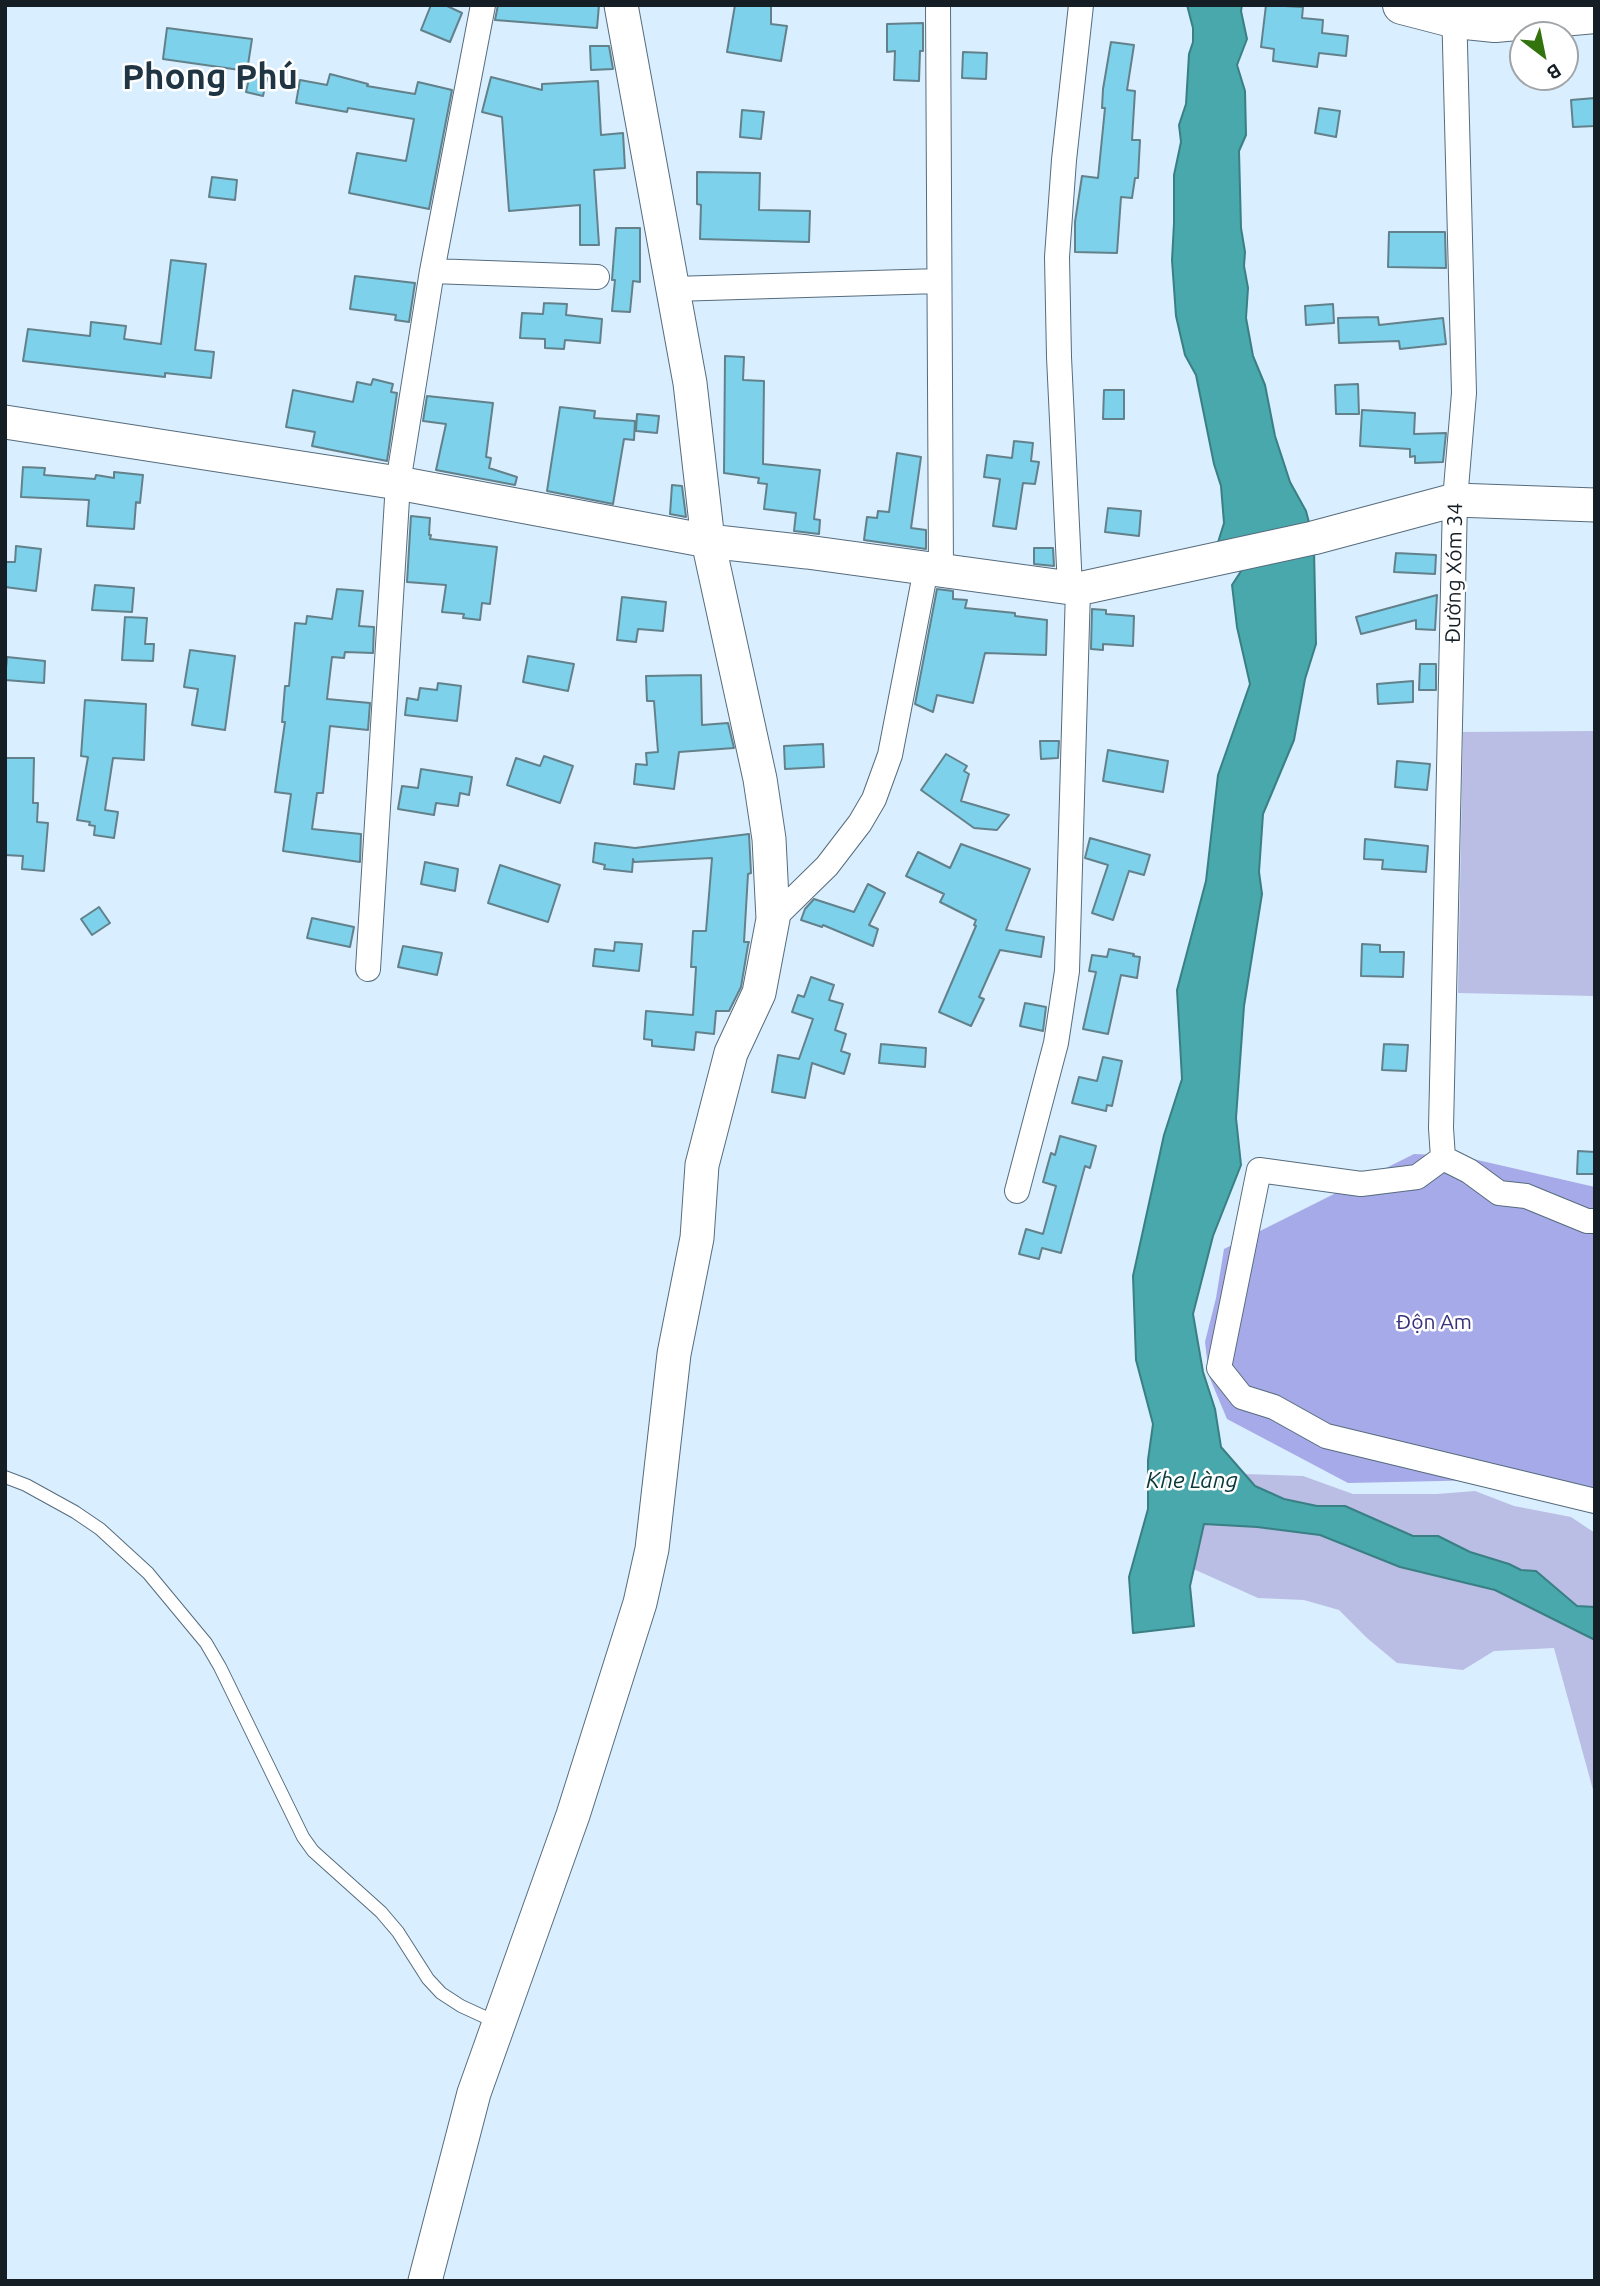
<!DOCTYPE html>
<html>
<head>
<meta charset="utf-8">
<style>
  body { margin:0 }
  #map { position:relative; width:1600px; height:2286px; overflow:hidden; background:#d9eefe; font-family:Ubuntu,sans-serif }
  canvas { display:block }
  .frame { position:absolute; inset:0; border:7px solid #151e25; pointer-events:none }
  .north { position:absolute; left:1509px; top:21px; width:70px; height:70px; box-sizing:border-box; background:#fff; border:2px solid #a1a5a8; border-radius:50%; rotate:148deg; font-size:19px; font-weight:700; line-height:28px; text-align:center; color:#151e25 }
  .north::after { content:''; display:block; margin:auto; width:24px; height:32px; background:#32730e; clip-path:polygon(50% 0,100% 100%,50% 72%,0 100%) }
</style>
</head>
<body>
<div id="map">
<canvas width="1600" height="2286"></canvas>
<div class="frame"></div>
<div class="north">B</div>
</div>
<script>
const c = document.querySelector('canvas').getContext('2d');
c.lineJoin = 'round';
function fill(path, color) {
  c.fillStyle = color;
  c.fill(path, 'evenodd');
}
function shape(rows) {
  const path = new Path2D();
  for (const r of rows) {
    path.moveTo(r[0], r[1]);
    for (let i = 2; i < r.length; i += 2) path.lineTo(r[i], r[i + 1]);
  }
  return path;
}
function strokePath(path, color, width, dash) {
  c.strokeStyle = color;
  c.lineWidth = width;
  c.lineCap = dash ? 'butt' : 'round';
  c.setLineDash(dash || []);
  c.stroke(path);
}
function write(font, color, halo, rows, align = 'center') {
  c.font = font + ' Ubuntu,sans-serif';
  c.lineWidth = 5;
  c.setLineDash([]);
  c.textBaseline = 'middle';
  c.strokeStyle = halo;
  c.fillStyle = color;
  for (const [text, x, y, turn = 0] of rows) {
    c.save();
    c.translate(x, y);
    c.rotate((+turn || 0) * Math.PI / 180);
    c.textAlign = isNaN(turn) ? turn : align;
    if (halo) c.strokeText(text, 0, 0);
    c.fillText(text, 0, 0);
    c.restore();
  }
}
const green = shape([
  [1595,731,1595,996,1458,993,1463,732],
  [1169,1411,1245,1474,1303,1476,1353,1494,1437,1494,1475,1491,1514,1506,1571,1517,1595,1533,1595,1797,1554,1648,1494,1651,1463,1670,1397,1663,1367,1638,1339,1610,1304,1600,1258,1598,1169,1558]
]);
const forest = shape([
  [1414,1154,1460,1156,1595,1187,1595,1501,1486,1480,1348,1483,1227,1419,1209,1376,1205,1342,1216,1298,1224,1249]
]);
const water = shape([
  [1187,5,1242,5,1241,11,1247,39,1237,65,1245,91,1246,135,1239,151,1241,228,1245,252,1244,266,1248,288,1246,318,1253,356,1265,385,1275,436,1290,482,1306,511,1313,538,1212,562,1224,523,1221,486,1214,464,1196,375,1185,355,1176,316,1172,260,1174,223,1174,175,1181,142,1179,125,1186,104,1189,54,1193,42,1193,28,1187,5],
  [1314,549,1316,644,1305,679,1294,740,1263,814,1259,872,1262,894,1244,1006,1236,1118,1241,1165,1213,1236,1193,1314,1203,1372,1215,1409,1221,1447,1255,1486,1284,1499,1317,1506,1345,1506,1413,1536,1438,1536,1470,1552,1509,1564,1521,1570,1536,1571,1577,1606,1595,1607,1595,1640,1495,1590,1400,1567,1320,1535,1257,1527,1204,1524,1190,1586,1194,1626,1133,1633,1129,1577,1148,1509,1148,1460,1153,1424,1136,1360,1133,1276,1164,1135,1182,1079,1177,990,1206,881,1218,775,1250,684,1237,627,1232,585,1247,562,1314,549]
]);
const building = shape([
  [431,5,445,5,462,13,450,42,421,30,431,5],
  [498,5,599,5,597,28,495,20,498,5],
  [735,5,771,5,771,24,787,26,781,61,727,52,735,5],
  [1266,5,1303,7,1302,18,1323,20,1322,33,1348,36,1346,56,1319,53,1317,67,1273,61,1274,49,1261,47,1266,5],
  [923,23,923,51,920,51,919,81,894,80,895,51,887,52,887,24,923,23],
  [167,28,252,39,247,71,163,59,167,28],
  [1111,42,1134,45,1127,90,1135,91,1132,140,1140,140,1138,178,1135,178,1132,198,1121,197,1117,253,1075,252,1075,222,1082,176,1098,178,1105,108,1102,108,1103,89,1111,42],
  [590,46,609,46,613,69,591,70,590,46],
  [963,52,987,53,986,79,962,78,963,52],
  [250,74,267,78,263,96,246,92,250,74],
  [330,74,368,84,367,86,415,94,418,82,452,90,429,209,349,193,357,153,406,161,414,119,348,108,347,112,296,103,300,80,327,85,330,74],
  [491,77,542,90,542,84,598,81,601,135,623,133,625,168,594,170,599,245,580,245,580,205,509,211,502,117,482,112,491,77],
  [1595,98,1595,126,1573,127,1571,100,1595,98],
  [1319,108,1340,111,1336,137,1315,133,1319,108],
  [742,110,764,112,761,139,740,137,742,110],
  [697,172,760,173,759,210,810,211,809,242,700,239,701,205,697,204,697,172],
  [212,177,237,180,235,200,209,197,212,177],
  [616,228,640,228,640,282,633,281,630,312,612,311,615,280,612,280,616,228],
  [1389,232,1445,232,1446,268,1388,267,1389,232],
  [171,260,206,264,195,350,214,352,211,378,165,373,165,377,23,361,28,329,90,336,91,322,126,326,124,339,161,344,171,260],
  [355,276,415,283,409,322,395,320,396,315,350,309,355,276],
  [544,303,567,304,566,315,602,319,600,343,565,340,564,349,545,348,545,339,520,338,522,313,543,314,544,303],
  [1333,304,1334,323,1306,325,1305,306,1333,304],
  [1378,317,1379,325,1443,318,1446,344,1400,349,1399,341,1339,343,1338,318,1378,317],
  [725,356,744,357,743,380,764,381,763,464,820,470,814,519,820,520,819,534,794,531,796,513,764,509,767,484,758,483,759,478,724,473,725,356],
  [373,379,393,384,391,392,397,393,387,461,312,446,315,432,286,427,293,390,353,402,357,382,371,385,373,379],
  [1358,384,1359,414,1336,414,1335,385,1358,384],
  [1104,390,1124,390,1124,419,1103,419,1104,390],
  [427,396,493,403,486,457,491,458,489,468,517,477,515,485,436,470,446,424,423,421,427,396],
  [560,407,595,411,594,418,635,421,634,440,624,439,613,504,547,491,560,407],
  [1362,410,1415,413,1414,434,1446,433,1443,462,1415,463,1415,456,1410,457,1410,449,1360,446,1362,410],
  [637,414,659,416,657,433,636,431,637,414],
  [1014,441,1033,443,1031,461,1039,462,1035,484,1023,483,1016,529,993,526,1000,479,984,477,987,455,1012,458,1014,441],
  [897,453,921,457,911,528,926,530,926,549,864,540,867,517,877,518,878,511,889,512,897,453],
  [23,467,45,468,44,475,95,479,96,475,114,478,114,472,143,475,140,503,136,502,134,529,87,526,89,500,21,497,23,467],
  [672,485,682,486,686,517,670,514,672,485],
  [1108,508,1141,511,1139,536,1105,532,1108,508],
  [411,516,430,518,429,535,431,535,430,539,497,547,490,604,482,603,480,620,463,618,464,614,442,612,446,585,407,582,411,516],
  [16,546,41,549,36,591,5,587,5,562,15,562,16,546],
  [1034,548,1053,548,1054,566,1034,564,1034,548],
  [1396,553,1436,555,1435,574,1394,572,1396,553],
  [95,585,134,588,132,612,92,610,95,585],
  [337,589,363,591,359,626,374,627,373,653,345,652,344,658,332,657,327,699,370,703,368,730,330,726,323,793,317,793,312,829,361,834,360,862,283,851,291,794,275,792,285,722,282,722,285,686,289,686,295,623,306,624,307,616,332,619,337,589],
  [937,589,953,591,953,599,967,600,965,608,1015,613,1015,616,1047,620,1046,655,985,653,973,703,937,695,933,712,915,704,937,589],
  [1437,595,1435,630,1416,629,1416,620,1361,634,1356,617,1437,595],
  [622,597,666,602,663,631,638,629,636,642,617,640,622,597],
  [1092,609,1106,610,1106,614,1134,616,1133,646,1103,644,1103,650,1091,649,1092,609],
  [125,617,147,618,145,644,154,644,153,661,122,660,125,617],
  [190,650,235,656,225,730,192,725,198,689,184,687,190,650],
  [528,656,574,664,568,691,523,682,528,656],
  [7,657,45,661,44,683,5,680,7,657],
  [1420,664,1436,664,1436,690,1419,690,1420,664],
  [701,675,702,725,728,723,734,748,679,752,674,789,634,784,636,764,647,765,646,753,658,752,654,701,647,701,646,676,701,675],
  [1413,681,1413,702,1378,704,1377,684,1413,681],
  [438,683,461,686,457,721,405,715,407,698,418,700,420,688,437,690,438,683],
  [85,700,146,704,144,760,113,758,105,810,118,812,114,838,94,835,95,826,89,825,90,822,77,820,88,757,81,756,85,700],
  [1040,741,1059,741,1058,758,1041,759,1040,741],
  [823,744,824,767,785,769,784,746,823,744],
  [1108,750,1168,761,1163,792,1103,781,1108,750],
  [946,754,967,766,964,771,969,774,961,801,1009,815,997,830,974,828,921,790,946,754],
  [544,756,573,766,560,803,507,785,516,758,540,766,544,756],
  [5,758,34,758,33,803,38,803,37,822,48,823,44,871,22,869,23,856,5,855,5,758],
  [1397,761,1430,764,1427,790,1395,787,1397,761],
  [421,769,472,777,469,795,460,793,458,806,436,803,434,815,398,809,402,786,418,788,421,769],
  [749,834,751,873,748,874,744,942,749,942,748,945,741,987,729,1011,716,1011,714,1034,696,1032,694,1050,652,1046,652,1040,644,1039,646,1011,693,1015,696,967,691,967,693,931,706,931,712,858,634,862,633,859,632,872,604,869,605,865,593,862,595,843,635,848,749,834],
  [1090,838,1150,855,1144,875,1129,871,1113,920,1092,913,1108,865,1085,858,1090,838],
  [1365,839,1428,846,1426,872,1382,869,1383,860,1364,859,1365,839],
  [961,844,1030,869,1006,930,1044,937,1041,957,1000,950,979,997,984,999,971,1026,939,1012,976,926,974,925,976,920,940,902,944,894,906,876,918,852,950,868,961,844],
  [425,862,458,869,455,891,421,884,425,862],
  [500,865,560,885,548,922,488,903,500,865],
  [868,884,885,893,869,925,878,929,873,946,823,925,822,927,801,920,805,909,814,899,854,912,868,884],
  [99,907,110,923,92,935,81,919,99,907],
  [312,918,354,927,350,947,307,938,312,918],
  [615,942,642,944,639,971,593,966,595,949,614,951,615,942],
  [1362,944,1380,945,1380,952,1404,952,1403,977,1361,976,1362,944],
  [403,946,442,953,437,975,398,967,403,946],
  [1109,949,1134,954,1133,956,1140,957,1137,978,1121,975,1108,1034,1083,1029,1096,972,1089,971,1092,955,1107,957,1109,949],
  [811,977,834,985,829,1000,843,1004,835,1030,846,1034,841,1051,850,1054,844,1074,812,1063,805,1098,772,1092,778,1055,799,1059,813,1019,792,1012,798,995,804,997,811,977],
  [1025,1003,1046,1007,1043,1031,1020,1026,1025,1003],
  [881,1044,926,1048,925,1067,879,1063,881,1044],
  [1384,1044,1408,1045,1406,1071,1382,1070,1384,1044],
  [1103,1057,1122,1061,1112,1106,1107,1105,1106,1111,1072,1103,1079,1077,1097,1081,1103,1057],
  [1060,1136,1096,1146,1090,1168,1085,1166,1061,1253,1042,1248,1039,1259,1019,1254,1026,1229,1043,1234,1056,1186,1043,1182,1051,1153,1055,1155,1060,1136],
  [1578,1151,1595,1152,1595,1174,1577,1174,1578,1151]
]);
const lane = shape([
  [5,1477,26,1485,75,1512,100,1529,148,1573,206,1643,220,1667,303,1837,313,1851,381,1912,398,1932,428,1979,441,1993,461,2006,498,2023]
]);
const street = shape([
  [938,5,941,571],
  [1454,6,1464,393,1455,500,1441,1128,1443,1158,1469,1171,1499,1193,1526,1196,1587,1221,1595,1221],
  [432,271,597,277],
  [673,289,939,281],
  [1070,588,1059,357,1057,257,1064,160,1081,5],
  [773,919,827,866,860,823,874,799,890,755,926,569],
  [368,969,398,483,432,271,483,5],
  [1443,1158,1417,1177,1361,1184,1259,1170,1219,1368,1242,1397,1274,1407,1326,1436,1595,1501],
  [1017,1191,1056,1043,1067,971,1078,589]
]);
const secondary = shape([
  [5,422,398,483,708,541,807,552,1078,589,1313,538,1455,500,1595,505],
  [425,2281,474,2093,573,1815,640,1603,652,1549,674,1354,697,1238,702,1165,731,1053,759,993,773,919,769,839,760,779,708,541,690,383,621,5]
]);
const primary = shape([
  [1402,5,1456,19,1495,23,1595,14]
]);
const streetNames = [
  ["Đường Xóm 34",1454,573,-89]
];
const parkNames = [
  ["Độn Am",1434,1322]
];
const waterNames = [
  ["Khe Làng",1192,1480]
];
const townNames = [
  ["Phong Phú",210,77]
];
fill(green, '#babde4');
fill(forest, '#a7aae8');
fill(water, '#48a8ac');
strokePath(water, '#397f84', 2);
fill(building, '#7dd1eb');
strokePath(building, '#62818b', 2);
strokePath(lane, '#566c7d', 14);
strokePath(street, '#566c7d', 26);
strokePath(secondary, '#566c7d', 35);
strokePath(primary, '#566c7d', 40);
strokePath(lane, '#fff', 12);
strokePath(street, '#fff', 24);
strokePath(secondary, '#fff', 33);
strokePath(primary, '#fff', 38);
write('21px', '#151e25', '#fff', streetNames);
write('21px', '#37327a', '#fff', parkNames);
write('italic 23px', '#09383a', '#fff', waterNames);
write('bold 35px', '#203544', '#fff', townNames);
</script>
</body>
</html>
